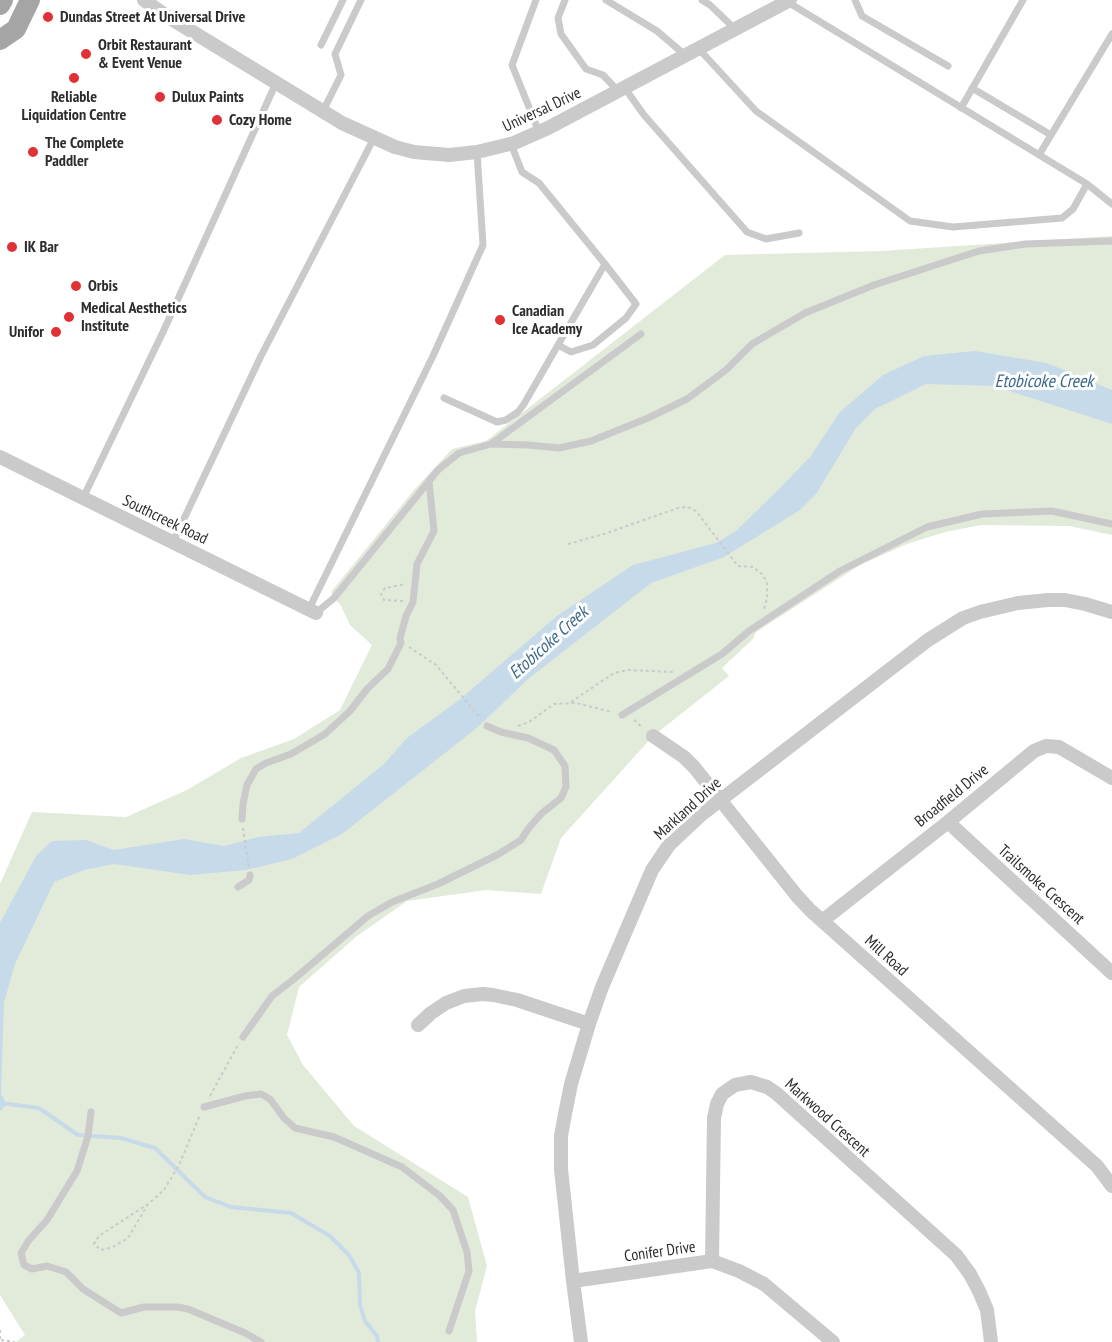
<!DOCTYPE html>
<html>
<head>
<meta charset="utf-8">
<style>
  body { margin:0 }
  canvas { display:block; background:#fff }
</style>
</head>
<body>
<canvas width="1112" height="1342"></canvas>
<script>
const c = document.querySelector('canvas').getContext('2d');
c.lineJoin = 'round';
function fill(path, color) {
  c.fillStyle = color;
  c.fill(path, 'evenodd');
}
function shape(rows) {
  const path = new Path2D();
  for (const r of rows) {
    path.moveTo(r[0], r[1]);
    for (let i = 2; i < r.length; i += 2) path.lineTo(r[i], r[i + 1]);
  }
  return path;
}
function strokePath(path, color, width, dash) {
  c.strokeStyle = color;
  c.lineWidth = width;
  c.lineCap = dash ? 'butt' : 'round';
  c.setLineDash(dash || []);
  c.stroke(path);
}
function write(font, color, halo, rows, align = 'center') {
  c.font = font + ' "PT Sans Narrow",sans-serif';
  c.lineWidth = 6;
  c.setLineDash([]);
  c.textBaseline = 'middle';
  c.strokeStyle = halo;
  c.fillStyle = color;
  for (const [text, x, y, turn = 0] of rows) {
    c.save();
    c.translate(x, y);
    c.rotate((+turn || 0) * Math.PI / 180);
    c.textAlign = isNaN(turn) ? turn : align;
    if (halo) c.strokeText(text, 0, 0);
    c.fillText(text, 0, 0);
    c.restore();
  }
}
const green = shape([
  [1112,236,1112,535,1069,526,981,525,945,532,907,544,860,565,756,632,753,639,722,668,729,676,653,736,561,838,541,894,486,890,407,901,357,936,299,987,287,1035,303,1065,354,1126,468,1197,487,1266,475,1311,477,1342,16,1342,25,1335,0,1295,0,884,32,812,126,817,187,790,241,758,294,739,340,710,372,645,350,625,340,604,334,598,331,592,414,490,452,449,486,441,725,255,881,251]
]);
const water = shape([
  [975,351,1047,363,1112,390,1112,424,994,386,926,384,875,409,856,428,816,494,800,510,724,557,651,583,528,679,478,727,342,834,292,859,246,870,190,875,114,864,84,870,54,882,15,964,4,1002,1,1094,7,1104,0,1111,0,923,36,856,52,841,86,840,114,850,184,839,224,846,258,837,299,833,384,764,407,738,459,700,557,616,633,565,716,543,736,531,780,488,810,457,840,412,883,375,924,356]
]);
const stream = shape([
  [0,1103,39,1108,78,1135,121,1138,155,1148,205,1197,231,1207,291,1213,330,1236,349,1255,359,1273,360,1305,365,1321,377,1336,378,1342]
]);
const path = shape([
  [568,544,604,534,678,508,688,507,696,511,738,566,753,567,762,574,767,582,767,598,764,609],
  [403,601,384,600,381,594,385,588,406,584],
  [409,647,436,665,481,719],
  [571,702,614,673,628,670,674,672],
  [634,720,643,728],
  [518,726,529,722,554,704,576,703,612,712],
  [243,828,249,867],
  [210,1096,239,1043],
  [148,1204,128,1238,113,1247,101,1250,94,1244,99,1236,148,1204,164,1190,179,1165,200,1115],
  [0,1330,0,1342],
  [1,1340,15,1342]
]);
const lane = shape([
  [536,0,512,65,539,132],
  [565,0,558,18,561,34,586,69,603,75,618,91],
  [606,0,657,31,685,55],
  [702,0,710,5,735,29],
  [855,0,862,16,948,66],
  [321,45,343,0],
  [698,48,756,111,910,221,953,227,1062,218,1073,209,1087,184,786,1],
  [624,87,644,115,747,232,766,239,799,233],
  [972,88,1051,135],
  [961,108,1023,0],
  [323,111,341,75,335,54,361,0],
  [511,144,522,172,539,183,605,264,636,304,626,318,593,345,571,352,558,345,605,264],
  [1039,155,1112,34],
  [1087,184,1112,204],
  [444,398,497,422,506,420,518,412,524,404,558,345],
  [491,444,528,445,559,448,591,441,648,418,687,399,726,370,752,344,805,313,874,285,954,259,979,251,1025,244,1112,241],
  [83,498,163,332,276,83],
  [173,542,261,356,374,138],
  [309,609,433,356,483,245,477,152],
  [316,613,334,598,438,470,459,453,491,444,641,334],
  [622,715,722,654,749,631,840,571,927,527,982,514,1052,511,1112,524],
  [242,819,243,804,247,785,256,769,266,763,291,754,325,734,350,711,367,689,388,669,401,643,400,638,406,616,413,602,417,564,434,531,429,481],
  [238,887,249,880,250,875],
  [243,1037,272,996,294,979,368,916,392,902,438,884,497,855,521,840,528,829,542,813,561,798,566,787,565,766,554,750,528,738,501,732,487,726],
  [204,1107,245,1096,261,1094,270,1099,284,1118,295,1128,334,1137,402,1167,440,1196,453,1210,467,1252,469,1271,449,1331],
  [91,1112,88,1136,77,1171,47,1220,29,1240,21,1253,24,1265,32,1269,47,1266,66,1272,83,1289,121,1313,144,1307,177,1307,188,1309,245,1333,261,1342]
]);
const street = shape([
  [144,0,165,15,342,123,395,147,414,152,449,155,477,152,514,143,548,128,790,0],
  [0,457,316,613],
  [653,736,684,757,694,767,797,896,810,910,1097,1166,1112,1186],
  [948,822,1112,973],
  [822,921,948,822,1034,751,1046,746,1059,747,1112,778],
  [418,1025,431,1013,446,1003,464,996,483,994,493,995,517,1000,589,1024],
  [712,1261,714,1118,717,1104,722,1094,735,1085,751,1082,767,1087,776,1093,956,1255,970,1274,979,1291,987,1310,991,1342],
  [573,1281,712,1261,739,1271,764,1284,833,1342],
  [581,1342,573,1281,561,1169,561,1136,565,1114,571,1084,589,1024,602,987,652,870,669,845,701,815,928,640,963,618,980,612,1018,603,1048,600,1065,600,1085,604,1112,612]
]);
const primary = shape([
  [0,5,3,0],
  [0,40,16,29,30,0]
]);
const markers = [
  [48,17,6,"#e03234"],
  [86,54,6,"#e03234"],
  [74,78,6,"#e03234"],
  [160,97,6,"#e03234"],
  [217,120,6,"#e03234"],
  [33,152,6,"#e03234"],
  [12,247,6,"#e03234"],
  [76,286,6,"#e03234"],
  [69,317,6,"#e03234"],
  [500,320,6,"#e03234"],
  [56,332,6,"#e03234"]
];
const poiNames = [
  ["Dundas Street At Universal Drive",60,17],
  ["Orbit Restaurant",98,45],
  ["& Event Venue",98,63],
  ["Reliable",74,97,"center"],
  ["Liquidation Centre",74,115,"center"],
  ["Dulux Paints",172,97],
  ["Cozy Home",229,120],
  ["The Complete",45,143],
  ["Paddler",45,161],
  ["IK Bar",24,247],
  ["Orbis",88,286],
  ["Medical Aesthetics",81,308],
  ["Institute",81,326],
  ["Canadian",512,311],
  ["Ice Academy",512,329],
  ["Unifor",44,332,"right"]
];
const streetNames = [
  ["Universal Drive",542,110,-25],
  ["Southcreek Road",165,520,26],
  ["Broadfield Drive",952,796,-39],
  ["Markland Drive",688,809,-42],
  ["Trailsmoke Crescent",1041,885,42],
  ["Mill Road",886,956,42],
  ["Markwood Crescent",827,1118,42],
  ["Conifer Drive",660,1252,-8]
];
const waterNames = [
  ["Etobicoke Creek",1044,382],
  ["Etobicoke Creek",549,643,-42]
];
fill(green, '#e2eada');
fill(water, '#c6daea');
strokePath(stream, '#c6daea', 4);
strokePath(path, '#cacaca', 2, [3, 3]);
strokePath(lane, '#cacaca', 7);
strokePath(street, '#cacaca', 14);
strokePath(primary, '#a5a5a5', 20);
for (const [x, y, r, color] of markers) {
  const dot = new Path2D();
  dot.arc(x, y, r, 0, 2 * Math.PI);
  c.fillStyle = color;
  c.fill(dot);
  strokePath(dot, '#fff', 2);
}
write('bold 16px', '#2d2d2d', '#fff', poiNames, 'left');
write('16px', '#2d2d2d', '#fff', streetNames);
write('italic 18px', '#3d698c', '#fff', waterNames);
</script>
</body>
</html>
